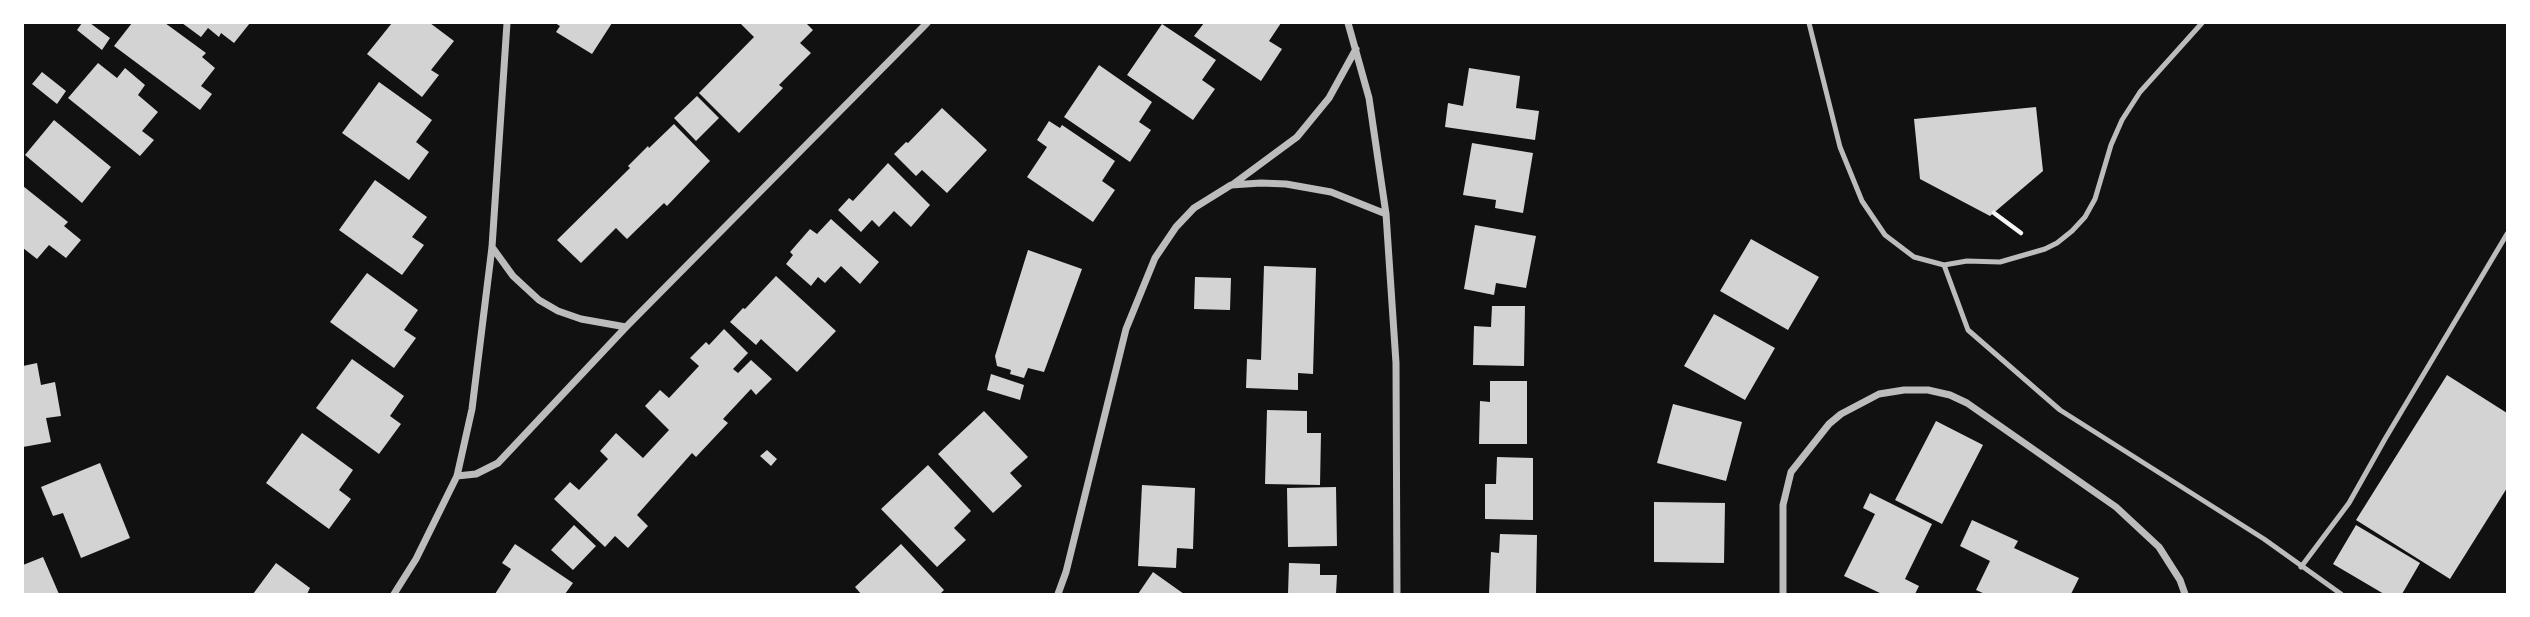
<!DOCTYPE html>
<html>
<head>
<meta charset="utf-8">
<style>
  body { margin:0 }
  #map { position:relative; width:2530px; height:617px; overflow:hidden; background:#111; font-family:Overpass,sans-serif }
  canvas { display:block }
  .frame { position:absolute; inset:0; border:24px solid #fff; pointer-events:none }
</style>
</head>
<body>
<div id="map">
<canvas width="2530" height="617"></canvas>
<div class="frame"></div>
</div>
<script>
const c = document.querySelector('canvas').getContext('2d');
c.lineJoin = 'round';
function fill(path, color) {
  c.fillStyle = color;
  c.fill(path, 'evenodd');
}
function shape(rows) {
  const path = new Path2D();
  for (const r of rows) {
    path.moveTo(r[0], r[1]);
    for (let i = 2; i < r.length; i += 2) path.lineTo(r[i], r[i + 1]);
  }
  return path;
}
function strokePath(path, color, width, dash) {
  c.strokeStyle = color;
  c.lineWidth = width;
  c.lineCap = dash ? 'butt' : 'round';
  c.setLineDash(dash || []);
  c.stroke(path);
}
const building = shape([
  [82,23,90,23,110,38,102,50,77,30],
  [132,23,165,23,206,53,202,57,215,68,201,86,212,94,200,110,114,46],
  [182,23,250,23,234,43,221,33,219,37,208,28,201,37],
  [392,23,430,23,454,41,431,70,439,75,422,97,367,54],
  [555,23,612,23,592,54,556,32,560,26],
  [740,23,806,23,813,30,800,43,811,53,779,85,783,88,739,133,699,93,754,37],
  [1204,23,1281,23,1269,41,1282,49,1261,81,1194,36],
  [1162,24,1216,60,1202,80,1215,89,1193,120,1127,75],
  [98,63,117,78,125,68,145,85,138,95,158,112,142,131,154,140,140,156,68,98],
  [1099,65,1152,102,1139,122,1151,130,1130,162,1064,117],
  [1469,68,1520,76,1516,108,1539,111,1535,140,1445,127,1448,103,1463,106],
  [42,72,66,91,57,104,32,84],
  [379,82,432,120,416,142,429,152,409,180,342,133],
  [697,96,719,118,696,141,674,118],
  [2036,107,2043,171,1990,216,1920,179,1914,119],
  [942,108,987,150,947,193,922,170,916,176,894,154,906,142,908,143],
  [54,120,111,167,82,203,25,155],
  [1049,121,1060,128,1062,125,1115,161,1102,181,1115,190,1093,222,1027,177,1047,147,1037,140],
  [674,124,710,161,667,206,664,203,627,239,616,228,581,263,557,240,630,168,628,166,648,146,649,148],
  [1472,143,1533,153,1523,213,1495,208,1496,200,1463,195],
  [888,163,930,205,911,227,894,211,879,227,872,220,861,232,838,210,849,198,853,201],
  [375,180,427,217,412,237,424,245,402,275,339,230],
  [23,186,68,222,64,226,81,240,66,258,49,245,37,259,23,248],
  [831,219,879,262,860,284,841,266,825,283,818,277,811,286,786,264,793,255,790,252,810,229,817,234],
  [1475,225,1536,236,1526,288,1496,283,1494,295,1464,289],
  [1751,239,1819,277,1788,330,1720,291],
  [1028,250,1082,269,1044,372,1028,368,1024,378,1010,374,1011,370,997,366,995,356],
  [1264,266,1316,268,1313,374,1298,373,1298,390,1246,388,1247,359,1261,360],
  [367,273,418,310,404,330,416,338,394,368,330,322],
  [776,276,836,331,797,372,761,339,756,345,730,322,743,308,745,309],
  [1195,277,1231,278,1230,310,1194,309],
  [1492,306,1525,306,1524,366,1473,365,1474,326,1491,327],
  [1714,314,1775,348,1745,400,1684,366],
  [724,329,748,353,733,369,738,373,751,360,772,379,756,395,751,389,723,419,728,423,696,457,692,453,637,515,648,526,628,548,615,536,605,547,554,499,570,482,579,490,608,459,600,451,616,433,643,458,669,430,645,406,660,390,669,398,699,366,690,358,706,342,709,345],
  [352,359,404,396,390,416,401,424,379,454,316,408],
  [37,363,41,385,55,382,61,416,46,418,51,442,23,447,23,366],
  [991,374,1024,385,1020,400,987,390],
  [2447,375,2507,413,2507,488,2450,579,2356,520],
  [1490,381,1527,381,1527,444,1479,444,1480,401,1490,402],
  [1673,404,1742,422,1726,481,1657,463],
  [1267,410,1307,411,1307,433,1321,433,1320,485,1265,484],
  [984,411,1028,457,1010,473,1022,486,993,513,938,454],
  [1936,421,1983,445,1942,524,1895,500],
  [302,433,353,470,339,490,351,499,329,529,266,483],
  [767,450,777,459,771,466,760,456],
  [1497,457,1533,458,1533,520,1485,519,1485,484,1496,484],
  [100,463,130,538,81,558,63,513,53,516,41,487],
  [928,465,971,511,954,528,966,540,937,567,881,509],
  [1142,485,1195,488,1193,549,1177,548,1176,568,1138,566],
  [1336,487,1337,546,1288,547,1287,488],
  [1870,493,1932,524,1905,579,1919,586,1915,594,1882,594,1844,576,1875,514,1863,508],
  [1654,502,1725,503,1724,563,1654,562],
  [1972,520,2018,541,2014,548,2079,578,2071,594,1985,594,1976,590,1990,561,1960,546],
  [574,525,596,546,573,570,551,550],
  [2356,525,2420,563,2402,594,2384,594,2333,564],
  [1500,534,1537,535,1536,594,1489,594,1491,552,1499,553],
  [515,544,573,583,565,594,495,594,511,569,502,563],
  [901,544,944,590,940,594,861,594,855,587],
  [43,557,59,594,23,594,23,565],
  [276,563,310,588,307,594,253,594],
  [1289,563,1320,564,1320,575,1337,575,1336,594,1288,594],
  [1153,572,1184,594,1138,594]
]);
const path = shape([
  [1994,213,2021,233]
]);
const service = shape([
  [1809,23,1840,147,1862,201,1885,235,1914,257,1944,265,1967,261,2000,262,2045,249,2057,243,2072,231,2085,217,2095,199,2111,145,2122,120,2140,92,2202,23],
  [1944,265,1968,330,2060,410,2264,539,2341,594],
  [2301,567,2349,503,2385,439,2507,234]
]);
const minor = shape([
  [1348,23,1369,98,1386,214,1396,363,1397,594],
  [1232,185,1297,137,1329,98,1356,49],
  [492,247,513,276,539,300,558,311,581,319,626,327],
  [457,476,476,474,498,463,626,327,927,23],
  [394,594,416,559,457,476,472,409,492,247,507,23],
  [1058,594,1066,572,1126,329,1155,258,1176,227,1194,208,1231,185,1261,183,1286,184,1331,192,1386,214],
  [1783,594,1783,505,1791,472,1829,424,1841,414,1879,394,1904,390,1928,390,1950,395,1967,403,2116,507,2159,547,2180,580,2185,594]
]);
fill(building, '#d3d3d3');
strokePath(path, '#f5f5f5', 4.5);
strokePath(service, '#bcbcbc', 5);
strokePath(minor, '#bcbcbc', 7);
</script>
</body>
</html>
